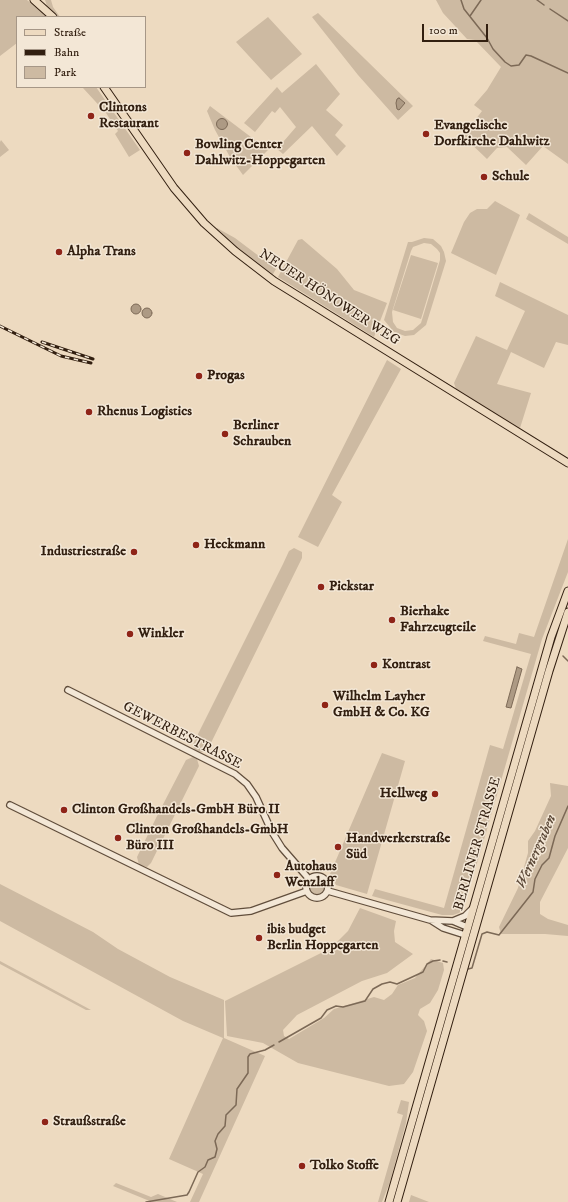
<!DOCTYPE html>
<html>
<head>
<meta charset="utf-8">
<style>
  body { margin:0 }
  #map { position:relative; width:568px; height:1202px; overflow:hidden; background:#eddac0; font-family:"IM FELL DW Pica",serif }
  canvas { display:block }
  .legend { position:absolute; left:16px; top:16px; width:130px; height:72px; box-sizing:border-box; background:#f3e7d6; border:1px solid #a69787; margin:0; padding:5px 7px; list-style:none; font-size:12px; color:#321f10 }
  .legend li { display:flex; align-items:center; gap:8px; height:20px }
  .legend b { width:20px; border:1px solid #a69787 }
  .scale { position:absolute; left:422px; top:24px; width:66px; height:18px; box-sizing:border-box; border:2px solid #321f10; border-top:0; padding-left:5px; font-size:12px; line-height:14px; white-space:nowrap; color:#321f10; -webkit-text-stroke:3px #f3e7d6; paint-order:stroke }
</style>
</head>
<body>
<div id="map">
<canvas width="568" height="1202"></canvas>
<ul class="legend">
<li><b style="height:5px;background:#eddac0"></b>Straße</li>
<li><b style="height:5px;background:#321f10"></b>Bahn</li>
<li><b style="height:11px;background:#cdbaa2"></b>Park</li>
</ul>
<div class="scale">100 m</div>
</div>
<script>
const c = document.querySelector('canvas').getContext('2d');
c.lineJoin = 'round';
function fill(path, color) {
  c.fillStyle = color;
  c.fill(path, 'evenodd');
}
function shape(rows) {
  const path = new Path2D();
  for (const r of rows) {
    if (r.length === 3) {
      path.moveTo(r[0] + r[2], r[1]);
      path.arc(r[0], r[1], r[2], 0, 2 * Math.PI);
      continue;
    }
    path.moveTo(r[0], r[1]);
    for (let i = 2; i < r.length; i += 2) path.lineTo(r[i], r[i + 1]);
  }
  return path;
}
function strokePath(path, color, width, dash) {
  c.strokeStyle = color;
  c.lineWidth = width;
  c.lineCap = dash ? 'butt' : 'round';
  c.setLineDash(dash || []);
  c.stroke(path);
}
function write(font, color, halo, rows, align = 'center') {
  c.font = font + ' "IM FELL DW Pica",serif';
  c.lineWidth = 3;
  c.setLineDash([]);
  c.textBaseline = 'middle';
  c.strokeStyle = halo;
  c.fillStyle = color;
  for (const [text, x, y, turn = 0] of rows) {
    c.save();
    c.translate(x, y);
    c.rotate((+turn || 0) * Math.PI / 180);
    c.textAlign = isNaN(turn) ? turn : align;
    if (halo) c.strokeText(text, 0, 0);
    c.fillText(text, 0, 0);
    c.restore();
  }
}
const green = shape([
  [0,0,27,0,49,17,17,17,17,43,0,56],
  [45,0,51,0,53,7,60,17,57,17,47,6],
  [436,0,568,0,568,164,543,146,526,165,507,147,497,148,487,159,463,136,482,111,474,105,487,90,501,67,475,40,467,39,443,13],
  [318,13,413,106,398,120,358,75,312,17],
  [268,17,302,54,271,80,236,42],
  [316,64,340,94,326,110,343,125,335,135,346,146,337,156,312,126,283,154,277,149,296,127,280,107,275,113,272,111,255,132,244,123,277,87,282,93],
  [75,87,96,87,140,150,129,157,115,134,118,131,106,113,83,88],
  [210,106,268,150,243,175,230,157,215,130,207,111],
  [1,140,9,150,0,157,0,142],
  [495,201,520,215,496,275,451,253,464,222,470,213,477,209,487,209],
  [529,213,568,237,568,244,526,219],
  [217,228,235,238,276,269,273,274,270,274,216,230],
  [424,238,433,239,441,246,444,252,446,261,426,325,414,335,405,336,394,332,384,320,408,242,412,242],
  [424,243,431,244,437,249,440,253,440,260,421,323,413,330,405,331,397,328,393,322,392,312,411,251,413,247],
  [302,239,337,269,354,290,387,303,374,337,278,277,298,240],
  [411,255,438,263,421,319,393,310],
  [500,282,568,315,568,345,556,342,544,368,511,352,497,384,531,393,520,428,456,389,454,383,476,336,507,350,525,311,495,296],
  [387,360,401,369,332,495,342,502,318,547,298,537],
  [568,539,568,572,542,639,479,857,462,910,459,913,453,915,442,915,372,896,375,889,444,908,490,745,503,749,531,654,483,641,485,636,516,644,519,633,534,637],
  [294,548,302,552,302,558,207,751,199,753,194,749,193,744,283,564,289,551],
  [382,753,405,761,367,894,336,885,330,874],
  [193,757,197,759,199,766,151,863,147,867,139,865,137,857,157,816,186,760],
  [550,783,568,786,568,848,540,902,540,914,548,919,568,925,568,936,545,934,501,934,499,927,518,888,528,853,528,841,535,831,551,796],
  [317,888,8],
  [0,884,93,932,118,949,170,977,224,1000,224,1038,265,1056,199,1202,190,1202,203,1174,169,1159,223,1038,183,1021,0,921],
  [360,908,396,921,394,931,395,942,413,954,387,973,362,981,297,1015,283,1030,284,1036,289,1039,324,1018,334,1009,374,997,384,1000,392,994,398,985,415,978,431,959,443,963,444,970,438,990,430,1003,420,1009,418,1015,424,1021,427,1031,413,1072,404,1084,389,1086,298,1063,263,1043,227,1036,225,1001,331,948,348,931],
  [0,961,43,984,91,1010,86,1010,0,964],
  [401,1100,409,1102,406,1123,390,1182,382,1202,378,1202,403,1115,397,1113],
  [419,1105,422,1106,394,1202,391,1202],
  [116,1183,151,1197,158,1194,177,1202,152,1202,113,1186],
  [411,1195,429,1202,409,1202]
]);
const water = shape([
  [399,98,405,103,399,110,397,109,396,103,397,99,399,98],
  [222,124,5.5],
  [136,309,5],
  [147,313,5],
  [517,667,522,669,511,708,506,707,517,667]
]);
const stream = shape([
  [461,0,464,9,487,38,493,49,505,62,511,66,519,65,526,55,531,56,568,73],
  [537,0,544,5],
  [550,9,568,21],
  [470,16,481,0],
  [563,656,568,661],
  [443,961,447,962],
  [468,969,472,968,482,934,487,932,499,935,533,892,535,879,542,865,549,858,555,836,568,806],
  [279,1042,321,1018,327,1010,336,1006,343,1007,365,1001,373,989,382,984,390,982,397,984,423,972,427,964,433,961,440,960],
  [146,1202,187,1195,189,1192,198,1172,205,1167,208,1160,215,1157,217,1149,215,1141,218,1134,225,1126,226,1115,236,1105,237,1089,248,1073,248,1057,250,1054,265,1050,274,1045]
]);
const minor = shape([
  [68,690,235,774,247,784,256,797,272,832,282,848,309,879],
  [10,805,231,913,251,911,307,891],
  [317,887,11],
  [328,891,430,920,453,921,467,927],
  [432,921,443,928,465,935],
  [453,921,465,916,472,909]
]);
const major = shape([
  [34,0,53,17],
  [104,87,174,188,204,223,235,251,274,281,568,463],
  [389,1202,551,637,568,591],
  [397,1202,549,671,568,612]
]);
const rail = shape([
  [0,326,61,356,91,363],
  [42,342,93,359]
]);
const markers = [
  [91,116,4,"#8f2418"],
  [426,134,4,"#8f2418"],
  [187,153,4,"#8f2418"],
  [484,177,4,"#8f2418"],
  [59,252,4,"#8f2418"],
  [199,376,4,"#8f2418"],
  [89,412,4,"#8f2418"],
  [225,434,4,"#8f2418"],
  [196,545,4,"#8f2418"],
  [134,552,4,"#8f2418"],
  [321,587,4,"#8f2418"],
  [392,620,4,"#8f2418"],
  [130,634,4,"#8f2418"],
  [374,665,4,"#8f2418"],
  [325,705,4,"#8f2418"],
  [435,794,4,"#8f2418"],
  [64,810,4,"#8f2418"],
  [118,838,4,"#8f2418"],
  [338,847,4,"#8f2418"],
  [277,875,4,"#8f2418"],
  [259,938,4,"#8f2418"],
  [45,1122,4,"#8f2418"],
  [302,1166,4,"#8f2418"]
];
const poiNames = [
  ["Clintons",99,108],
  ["Restaurant",99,124],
  ["Evangelische",434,126],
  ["Dorfkirche Dahlwitz",434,142],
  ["Bowling Center",195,145],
  ["Dahlwitz-Hoppegarten",195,161],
  ["Schule",492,177],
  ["Alpha Trans",67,252],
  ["Progas",207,376],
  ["Rhenus Logistics",97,412],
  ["Berliner",233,426],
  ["Schrauben",233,442],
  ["Heckmann",204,545],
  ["Industriestraße",126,552,"right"],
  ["Pickstar",329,587],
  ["Bierhake",400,612],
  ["Fahrzeugteile",400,628],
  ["Winkler",138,634],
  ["Kontrast",382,665],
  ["Wilhelm Layher",333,697],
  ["GmbH & Co. KG",333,713],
  ["Hellweg",427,794,"right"],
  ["Clinton Großhandels-GmbH Büro II",72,810],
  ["Clinton Großhandels-GmbH",126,830],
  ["Büro III",126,846],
  ["Handwerkerstraße",346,839],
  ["Süd",346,855],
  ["Autohaus",285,867],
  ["Wenzlaff",285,883],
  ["ibis budget",267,930],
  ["Berlin Hoppegarten",267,946],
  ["Straußstraße",53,1122],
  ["Tolko Stoffe",310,1166]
];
const streetNames = [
  ["NEUER HÖNOWER WEG",329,298,33],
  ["GEWERBESTRASSE",182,736,27],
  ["BERLINER STRASSE",478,844,-74]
];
const waterNames = [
  ["Wernergraben",537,852,-66]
];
fill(green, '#cdbaa2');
fill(water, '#ad9a84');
strokePath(water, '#7c6956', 1);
strokePath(stream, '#7c6956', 1.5);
strokePath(minor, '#614e3c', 8);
strokePath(major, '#321f10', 9);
strokePath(minor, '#f3e7d6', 5.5);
strokePath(major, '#eddac0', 7);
strokePath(rail, '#321f10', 3);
strokePath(rail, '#f3e7d6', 1.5, [4.5]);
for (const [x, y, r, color] of markers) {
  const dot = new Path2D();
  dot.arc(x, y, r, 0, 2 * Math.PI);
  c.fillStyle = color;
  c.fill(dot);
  strokePath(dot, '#f3e7d6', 1.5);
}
write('bold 14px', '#321f10', '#f3e7d6', poiNames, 'left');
write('14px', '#321f10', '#f3e7d6', streetNames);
write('italic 15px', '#5d4a39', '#f3e7d6', waterNames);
</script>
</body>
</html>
